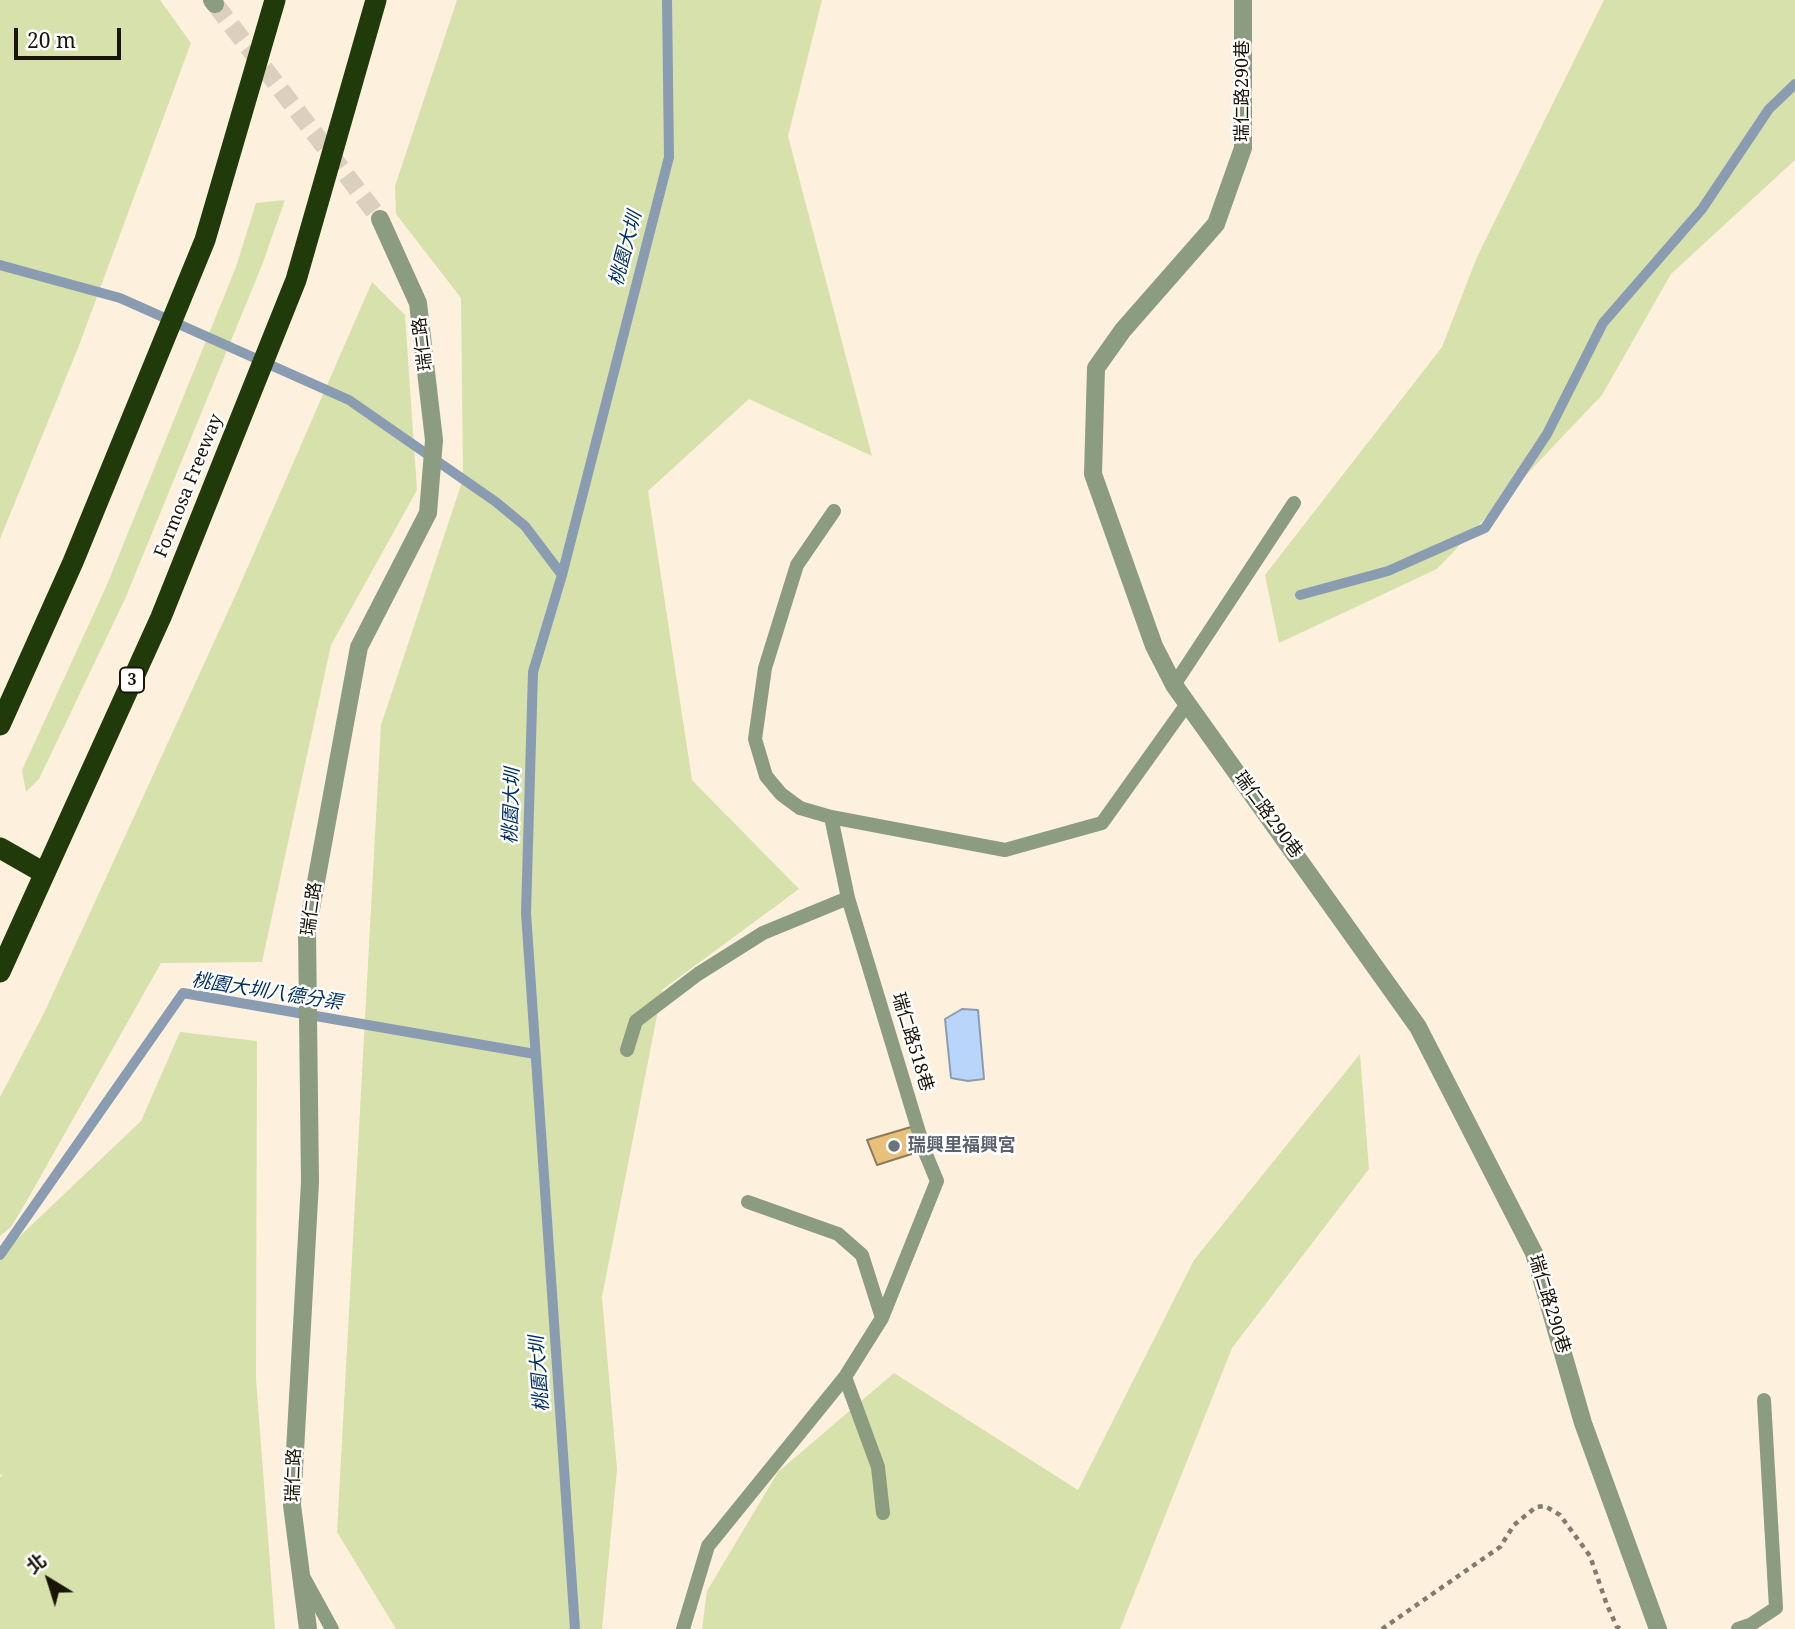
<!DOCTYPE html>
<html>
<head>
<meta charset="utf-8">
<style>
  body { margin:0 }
  #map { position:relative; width:1795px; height:1629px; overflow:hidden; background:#fdf1de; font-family:"Noto Serif","Noto Sans TC",serif }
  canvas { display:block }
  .north { position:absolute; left:14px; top:1545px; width:70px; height:70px; -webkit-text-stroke:5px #fff; paint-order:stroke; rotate:322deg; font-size:19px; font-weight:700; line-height:28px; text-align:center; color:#1b1509 }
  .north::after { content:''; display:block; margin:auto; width:24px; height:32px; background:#1b1509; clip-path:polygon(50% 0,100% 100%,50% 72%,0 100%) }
  .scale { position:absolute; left:14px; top:28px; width:107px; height:32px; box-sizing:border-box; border:4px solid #1b1509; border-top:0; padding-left:9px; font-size:21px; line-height:24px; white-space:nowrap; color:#1b1509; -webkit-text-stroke:5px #fff; paint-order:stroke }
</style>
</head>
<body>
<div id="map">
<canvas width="1795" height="1629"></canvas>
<div class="north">北</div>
<div class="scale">20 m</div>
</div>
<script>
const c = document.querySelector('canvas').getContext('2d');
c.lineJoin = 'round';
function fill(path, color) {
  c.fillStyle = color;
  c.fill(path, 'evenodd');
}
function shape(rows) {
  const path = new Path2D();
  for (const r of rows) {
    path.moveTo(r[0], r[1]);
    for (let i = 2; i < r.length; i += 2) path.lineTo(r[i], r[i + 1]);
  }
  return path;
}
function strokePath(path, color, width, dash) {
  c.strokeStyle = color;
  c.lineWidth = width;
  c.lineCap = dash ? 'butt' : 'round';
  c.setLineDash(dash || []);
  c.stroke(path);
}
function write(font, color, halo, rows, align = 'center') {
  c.font = font + ' "Noto Serif","Noto Sans TC",serif';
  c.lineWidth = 5;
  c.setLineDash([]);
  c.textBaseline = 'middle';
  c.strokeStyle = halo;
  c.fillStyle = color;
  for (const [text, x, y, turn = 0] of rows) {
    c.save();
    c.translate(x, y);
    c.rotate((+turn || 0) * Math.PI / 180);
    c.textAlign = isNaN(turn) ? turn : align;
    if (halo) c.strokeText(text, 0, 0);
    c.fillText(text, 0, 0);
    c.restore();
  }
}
const green = shape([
  [0,0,160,0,191,43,78,348,0,539],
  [457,0,822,0,788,136,872,456,749,399,648,491,692,780,799,889,662,990,602,1297,617,1469,602,1629,396,1629,337,1532,381,725,463,479,461,298,396,214,395,186],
  [1604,0,1795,0,1795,160,1671,274,1602,395,1437,569,1279,643,1265,575,1442,347,1477,257],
  [285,200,262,265,125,599,39,779,26,792,22,770,106,587,236,267,256,203],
  [372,282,405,315,417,490,331,645,262,962,161,963,29,1197,11,1227,0,1236,0,1097,44,1013,236,594],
  [180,1032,257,1041,256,1379,275,1629,0,1629,0,1478,3,1474,0,1475,0,1255,141,1121],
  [1360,1054,1369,1169,1232,1348,1120,1629,702,1629,707,1591,778,1472,894,1373,1078,1490,1194,1260]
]);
const water = shape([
  [962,1009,978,1010,984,1079,968,1081,951,1078,945,1019,962,1009]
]);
const stream = shape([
  [0,265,120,298,349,400,496,502,525,526,562,575],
  [1300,595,1388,571,1485,528,1547,434,1603,323,1702,209,1769,109,1795,84],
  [0,1255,183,993,535,1054],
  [575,1629,526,913,533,672,562,575,669,157,667,0]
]);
const building = shape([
  [911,1127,921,1151,877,1165,867,1140,911,1127]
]);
const tertiaryTunnel = shape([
  [215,4,380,219]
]);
const path = shape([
  [1382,1629,1500,1547,1514,1525,1536,1507,1545,1506,1560,1515,1590,1556,1607,1605,1617,1627,1622,1629]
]);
const service = shape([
  [1174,685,1294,503],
  [831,817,800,808,781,794,766,776,755,739,765,668,797,565,834,511],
  [627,1050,636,1021,698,974,763,933,848,898],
  [748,1202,838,1234,862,1255,882,1318],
  [845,1377,878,1467,883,1513],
  [304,1578,332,1629],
  [683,1629,708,1546,845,1377,882,1318,937,1181,925,1152,848,898,831,817,1005,850,1102,823,1187,704],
  [1738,1629,1750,1625,1776,1608,1764,1400]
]);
const minor = shape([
  [1243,0,1243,148,1216,224,1123,330,1096,368,1093,474,1154,646,1174,685,1418,1027,1534,1253,1583,1423,1658,1629]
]);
const tertiary = shape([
  [212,0,215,4],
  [308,1629,292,1505,310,1182,307,931,359,647,428,513,434,440,418,303,380,219]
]);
const motorway = shape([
  [0,725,73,562,205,240,275,0],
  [0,848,44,873],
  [0,972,161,617,296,280,376,0]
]);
const markers = [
  [894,1146,7,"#6b7280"]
];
const shields = [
  [132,680,24]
];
const shieldNames = [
  ["3",132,680]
];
const streetNames = [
  ["瑞仁路290巷",1243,91,-90],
  ["瑞仁路",423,344,-97],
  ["Formosa Freeway",189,486,-68],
  ["瑞仁路290巷",1268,815,54],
  ["瑞仁路",312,909,-82],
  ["瑞仁路518巷",912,1042,73],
  ["瑞仁路290巷",1549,1304,73],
  ["瑞仁路",294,1475,-88]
];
const worshipNames = [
  ["瑞興里福興宮",908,1146]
];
const waterNames = [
  ["桃園大圳",626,249,-75],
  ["桃園大圳",512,806,-88],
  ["桃園大圳八德分渠",267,992,9],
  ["桃園大圳",540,1374,-94]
];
fill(green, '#d7e1ab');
fill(water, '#b9d6fa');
strokePath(water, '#8a9cb2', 2);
strokePath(stream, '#8a9cb2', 10);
fill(building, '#e8c07a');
strokePath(building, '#8a795c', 2);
strokePath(tertiaryTunnel, '#dbd0be', 18, [18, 9]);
strokePath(path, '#847b6c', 4.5, [5, 5]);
strokePath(service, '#8b9c80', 14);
strokePath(minor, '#8b9c80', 18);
strokePath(tertiary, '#8b9c80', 18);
strokePath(motorway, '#213a09', 21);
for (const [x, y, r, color] of markers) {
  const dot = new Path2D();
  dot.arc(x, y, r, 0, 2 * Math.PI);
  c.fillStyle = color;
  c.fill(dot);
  strokePath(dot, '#fff', 2.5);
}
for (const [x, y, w] of shields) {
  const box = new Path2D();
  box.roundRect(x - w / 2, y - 12.5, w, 25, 5);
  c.fillStyle = '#fff';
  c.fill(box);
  strokePath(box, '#1b1509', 2);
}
write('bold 16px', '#1b1509', null, shieldNames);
write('18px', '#1b1509', '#fff', streetNames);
write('bold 18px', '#5b616d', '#fff', worshipNames, 'left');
write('italic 19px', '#003266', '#fff', waterNames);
</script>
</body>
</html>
